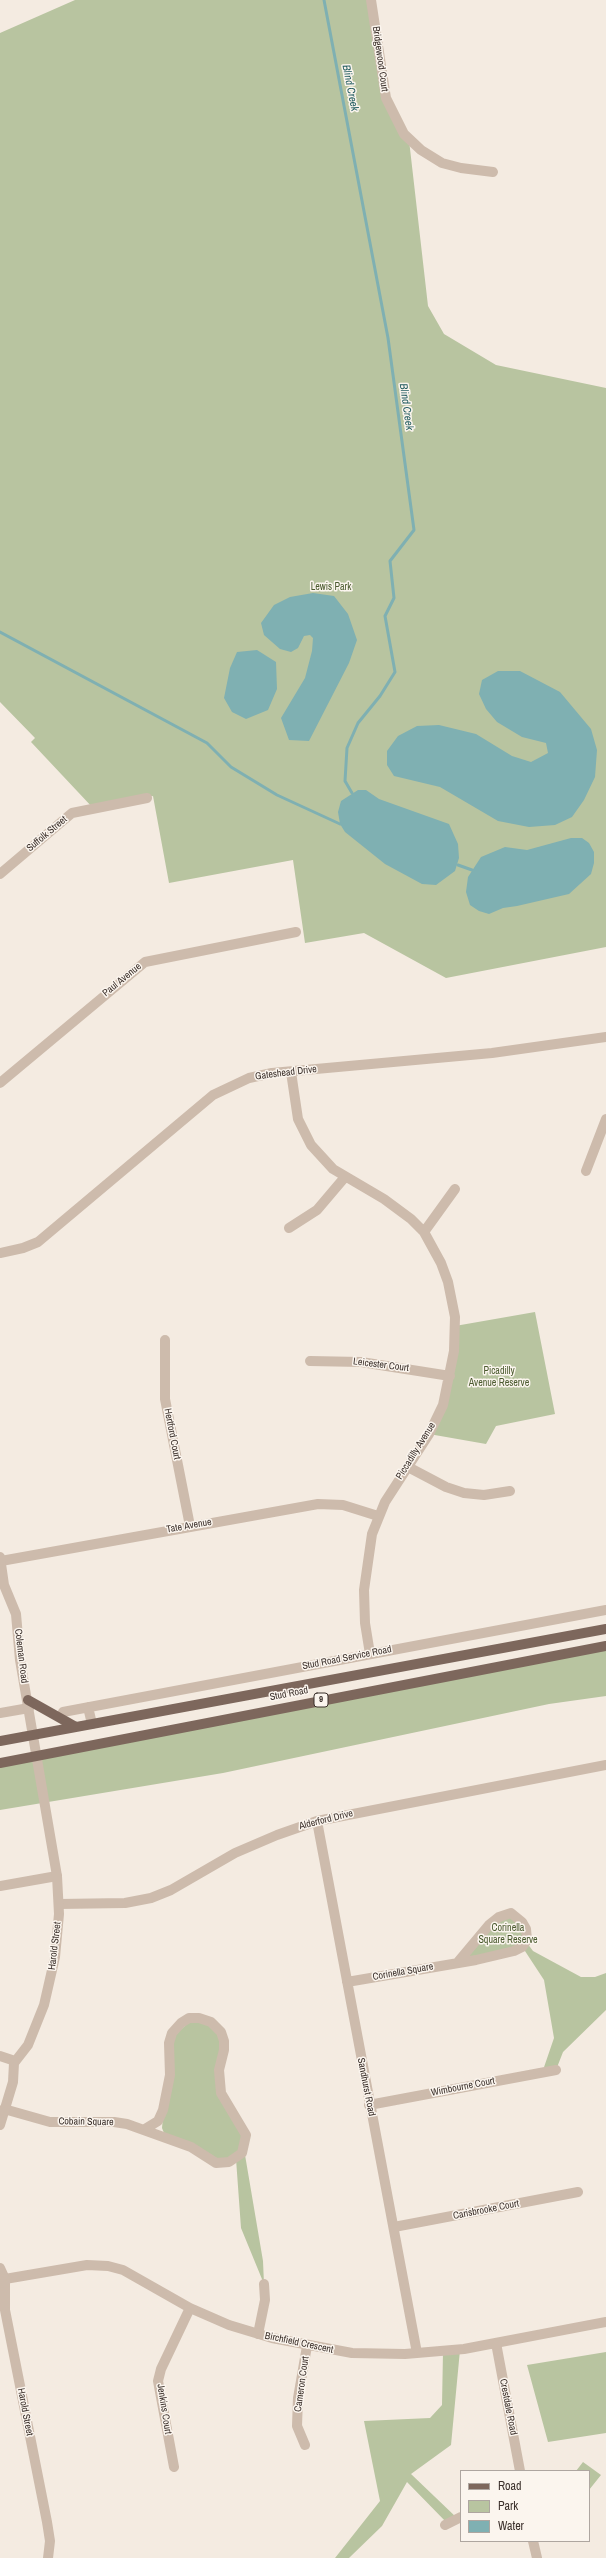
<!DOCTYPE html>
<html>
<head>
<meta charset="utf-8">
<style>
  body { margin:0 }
  #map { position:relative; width:606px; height:2558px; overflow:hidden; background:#f4ebe1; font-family:"Archivo Narrow",sans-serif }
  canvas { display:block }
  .legend { position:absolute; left:460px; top:2470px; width:130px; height:72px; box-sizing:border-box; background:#fbf5ee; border:1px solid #aea6a0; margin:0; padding:5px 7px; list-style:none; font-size:12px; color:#3b302b }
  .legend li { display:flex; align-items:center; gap:8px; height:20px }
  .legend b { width:20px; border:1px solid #aea6a0 }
</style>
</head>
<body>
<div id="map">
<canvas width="606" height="2558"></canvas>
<ul class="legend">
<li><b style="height:5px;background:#7d675c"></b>Road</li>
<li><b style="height:11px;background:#b8c4a0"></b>Park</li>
<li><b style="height:11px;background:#7fb0b2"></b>Water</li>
</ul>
</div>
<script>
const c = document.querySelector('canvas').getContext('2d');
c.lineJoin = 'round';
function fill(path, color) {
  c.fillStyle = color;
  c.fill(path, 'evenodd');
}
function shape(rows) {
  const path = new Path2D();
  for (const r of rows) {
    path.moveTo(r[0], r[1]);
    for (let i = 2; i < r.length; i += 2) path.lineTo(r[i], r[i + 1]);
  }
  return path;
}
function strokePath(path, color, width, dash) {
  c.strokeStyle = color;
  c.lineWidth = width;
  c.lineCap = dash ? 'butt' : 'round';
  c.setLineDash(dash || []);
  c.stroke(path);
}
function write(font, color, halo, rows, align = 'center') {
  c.font = font + ' "Archivo Narrow",sans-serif';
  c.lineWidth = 3;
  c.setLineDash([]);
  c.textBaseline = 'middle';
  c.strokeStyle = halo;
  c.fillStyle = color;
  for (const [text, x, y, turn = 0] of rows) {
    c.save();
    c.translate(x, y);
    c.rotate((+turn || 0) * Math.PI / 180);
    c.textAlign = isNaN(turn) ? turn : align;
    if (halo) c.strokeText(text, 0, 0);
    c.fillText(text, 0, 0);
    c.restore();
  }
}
const green = shape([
  [75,0,371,0,383,81,409,140,428,306,444,334,496,365,606,388,606,947,446,978,364,933,305,943,293,860,169,883,153,796,93,808,31,742,35,738,0,702,0,33],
  [535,1312,555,1414,496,1426,486,1444,429,1434,436,1421,455,1326],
  [606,1646,606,1696,549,1704,223,1773,0,1810,0,1763],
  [514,1915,527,1943,533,1951,581,1977,595,1977,606,1973,606,2010,563,2052,556,2070,542,2073,554,2038,544,1980,523,1948,458,1962,489,1925],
  [194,2018,221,2032,219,2080,242,2125,244,2149,263,2261,264,2284,241,2228,236,2159,224,2163,164,2133,162,2128,170,2039],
  [460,2350,451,2445,411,2474,457,2518,448,2524,407,2482,382,2526,349,2558,335,2558,380,2501,364,2421,430,2418,442,2405,443,2352],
  [606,2352,606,2433,548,2442,527,2365],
  [583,2462,601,2475,589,2490,589,2471,576,2471]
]);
const water = shape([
  [313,593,334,596,348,614,357,640,349,663,309,741,289,740,281,718,305,678,312,651,313,638,310,635,304,636,298,648,291,652,280,649,264,635,261,623,274,605,290,597],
  [257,650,276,662,277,689,268,710,246,719,232,712,224,698,230,668,237,652],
  [498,671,520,671,560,692,591,729,597,750,595,777,584,800,572,817,555,825,529,827,498,821,440,787,394,776,387,765,387,751,398,736,417,726,439,725,476,734,512,756,531,762,548,753,546,743,522,737,497,722,486,709,479,694,482,680],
  [358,790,366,790,379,799,449,824,458,844,459,858,455,871,436,885,422,884,385,864,345,832,340,824,338,812,341,801],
  [571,838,582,838,589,843,594,852,594,863,591,874,569,894,517,906,503,908,489,914,479,911,470,905,466,892,468,877,481,857,505,847,527,850]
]);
const stream = shape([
  [324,0,388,338,414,530,390,561,394,598,385,616,395,672,380,696,358,723,347,748,345,781,352,793],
  [0,632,207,743,231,767,277,795,340,824],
  [458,865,472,870]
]);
const minor = shape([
  [371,0,386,98,404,134,421,150,442,163,461,168,493,172],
  [0,874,72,813,147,798],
  [291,1072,298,1119,311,1145,333,1169,384,1199,411,1219,424,1232,441,1263,448,1282,455,1317,454,1351,443,1405,429,1434,385,1502,372,1534,364,1590,365,1623,370,1654],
  [0,1083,145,962,296,932],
  [586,1171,606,1119],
  [289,1228,317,1210,345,1177],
  [424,1232,455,1189],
  [0,1253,23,1248,38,1242,213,1095,249,1078,272,1073,492,1053,606,1037],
  [165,1340,165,1399,190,1526],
  [310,1361,361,1362,450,1376],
  [408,1467,446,1487,464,1493,484,1495,510,1491],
  [1,1561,318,1504,343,1505,378,1516],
  [88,1707,92,1724],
  [63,1712,606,1610],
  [0,1713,29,1708],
  [317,1821,417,2353],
  [0,1886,57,1876],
  [59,1904,125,1903,151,1898,171,1890,235,1853,277,1835,317,1821,606,1765],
  [347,1982,476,1960,514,1951,522,1947,527,1940,526,1929,522,1922,511,1913,499,1917,489,1925,458,1962],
  [0,2056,15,2061],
  [369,2105,556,2070],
  [4,2109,50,2122,114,2122,127,2124,191,2147,216,2163,229,2162,242,2153,246,2135,221,2093,219,2070,224,2050,224,2041,221,2032,211,2022,199,2018,189,2018,181,2023,172,2033,169,2043,170,2075,163,2110,158,2121,145,2129],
  [394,2227,578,2192],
  [5,2279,87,2265,108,2266,123,2270,190,2308,229,2325,272,2338,352,2353,405,2354,464,2349,606,2322],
  [258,2334,265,2300,264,2284],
  [496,2343,520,2471],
  [305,2445,297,2426,298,2398,307,2346],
  [174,2467,158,2381,161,2369,190,2308],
  [445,2525,461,2517],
  [533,2541,537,2558]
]);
const tertiary = shape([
  [0,1557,4,1585,16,1614,20,1660,57,1876,59,1914,55,1957,44,2005,28,2045,14,2063,13,2082,0,2125],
  [0,2268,5,2279,5,2310,47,2522,50,2541,48,2558]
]);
const primary = shape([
  [28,1700,76,1727],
  [0,1741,606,1629],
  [0,1763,606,1646]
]);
const shields = [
  [321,1700,14]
];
const shieldNames = [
  ["9",321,1700]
];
const streetNames = [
  ["Bridgewood Court",380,59,82],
  ["Suffolk Street",47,834,-40],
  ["Paul Avenue",122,980,-39],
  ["Gateshead Drive",286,1073,-7],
  ["Leicester Court",381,1365,7],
  ["Hertford Court",172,1434,79],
  ["Piccadilly Avenue",416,1451,-58],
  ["Tate Avenue",189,1526,-10],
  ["Coleman Road",21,1656,83],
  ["Stud Road Service Road",347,1658,-11],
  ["Stud Road",289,1694,-11],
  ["Alderford Drive",326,1820,-14],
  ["Harold Street",55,1946,-83],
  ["Corinella Square",403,1972,-10],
  ["Sandhurst Road",366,2087,79],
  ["Wimbourne Court",463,2087,-11],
  ["Cobain Square",86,2122,1],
  ["Carisbrooke Court",486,2210,-11],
  ["Birchfield Crescent",299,2343,12],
  ["Cameron Court",302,2384,-82],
  ["Crestdale Road",508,2407,79],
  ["Jenkins Court",164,2409,81],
  ["Harold Street",25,2412,79]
];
const parkNames = [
  ["Lewis Park",331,587],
  ["Picadilly",499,1371],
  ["Avenue Reserve",499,1383],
  ["Corinella",508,1928],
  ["Square Reserve",508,1940]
];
const waterNames = [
  ["Blind Creek",350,88,79],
  ["Blind Creek",406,407,82]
];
fill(green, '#b8c4a0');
fill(water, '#7fb0b2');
strokePath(stream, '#7fb0b2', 3);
strokePath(minor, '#cdbbac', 10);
strokePath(tertiary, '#cdbbac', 10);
strokePath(primary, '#7d675c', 10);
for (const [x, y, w] of shields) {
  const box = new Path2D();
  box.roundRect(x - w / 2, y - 7, w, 14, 3);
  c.fillStyle = '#fbf5ee';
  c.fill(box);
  strokePath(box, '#3b302b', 1);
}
write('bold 9px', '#3b302b', null, shieldNames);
write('10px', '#3b302b', '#fbf5ee', streetNames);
write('10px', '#4a5a2e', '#fbf5ee', parkNames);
write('italic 11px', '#1f5a5e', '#fbf5ee', waterNames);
</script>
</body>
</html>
